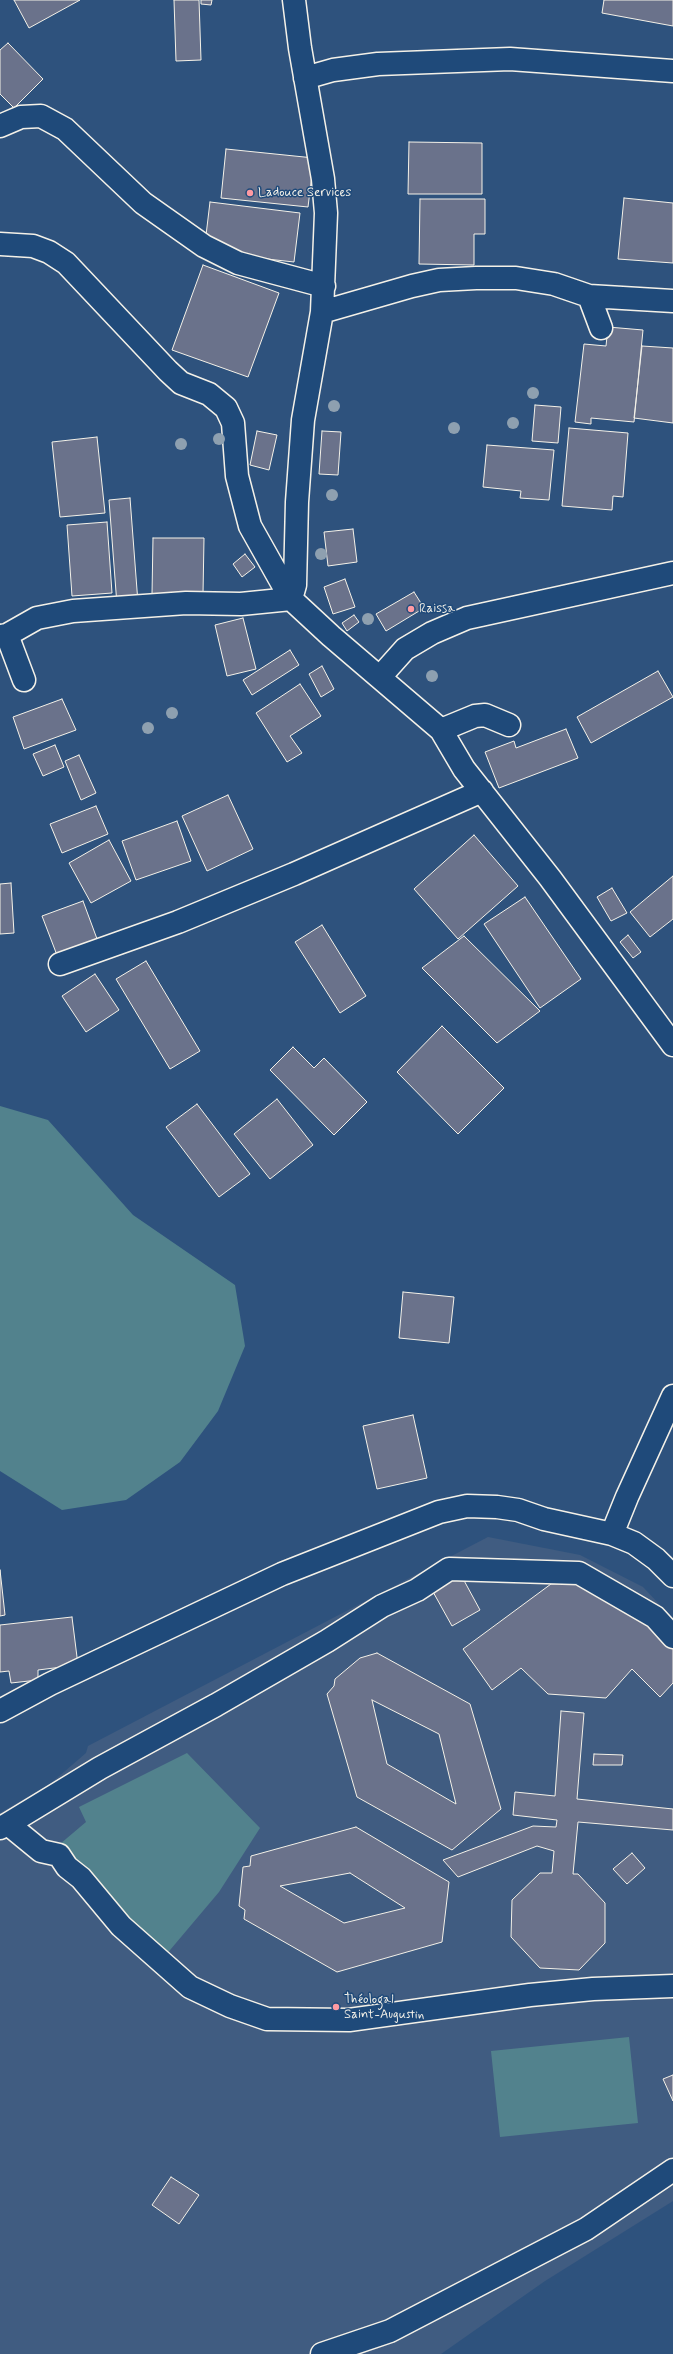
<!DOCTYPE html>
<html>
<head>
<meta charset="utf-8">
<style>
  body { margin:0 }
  canvas { display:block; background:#2e527d }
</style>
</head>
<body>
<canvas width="673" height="2354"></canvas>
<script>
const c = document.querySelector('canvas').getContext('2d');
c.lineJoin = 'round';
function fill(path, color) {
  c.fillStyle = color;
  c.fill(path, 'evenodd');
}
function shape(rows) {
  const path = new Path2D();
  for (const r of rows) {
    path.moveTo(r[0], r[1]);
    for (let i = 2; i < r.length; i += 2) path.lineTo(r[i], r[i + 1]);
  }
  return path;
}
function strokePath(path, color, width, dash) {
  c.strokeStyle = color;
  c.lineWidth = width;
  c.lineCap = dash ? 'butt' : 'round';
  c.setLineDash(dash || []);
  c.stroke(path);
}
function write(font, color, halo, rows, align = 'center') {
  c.font = font + ' Mynerve,sans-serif';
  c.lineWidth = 3;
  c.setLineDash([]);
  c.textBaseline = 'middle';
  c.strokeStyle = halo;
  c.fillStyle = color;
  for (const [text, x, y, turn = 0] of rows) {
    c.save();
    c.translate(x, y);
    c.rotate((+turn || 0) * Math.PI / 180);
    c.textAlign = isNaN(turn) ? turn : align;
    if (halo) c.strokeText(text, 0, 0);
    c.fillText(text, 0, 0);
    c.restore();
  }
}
const built = shape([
  [488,1537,580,1555,643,1587,673,1619,673,2201,545,2281,441,2354,0,2354,0,1813,50,1784,86,1753,88,1746]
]);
const green = shape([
  [0,1106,48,1120,133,1215,235,1285,245,1346,218,1411,180,1462,126,1500,62,1510,0,1471],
  [187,1753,260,1828,219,1892,165,1956,60,1844,86,1822,79,1807],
  [629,2037,638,2123,500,2137,491,2051]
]);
const building = shape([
  [14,0,80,0,29,28,14,0],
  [174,0,199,0,201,60,176,61,174,0],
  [201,0,212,0,211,5,201,4,201,0],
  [604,0,673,0,673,26,602,13,604,0],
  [8,43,43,79,14,108,0,94,0,50,8,43],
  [409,142,482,143,482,194,408,194,409,142],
  [226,149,314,158,308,207,221,198,226,149],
  [624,198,673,203,673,263,618,259,624,198],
  [420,199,485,199,485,234,474,234,474,265,419,264,420,199],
  [210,202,300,213,294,262,204,252,210,202],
  [203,265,279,293,248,377,172,350,203,265],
  [608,327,643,330,634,422,591,418,591,424,575,422,584,344,606,346,608,327],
  [642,346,673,348,673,423,634,418,642,346],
  [535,405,561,407,558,443,532,441,535,405],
  [569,428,628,433,623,497,613,496,612,510,562,506,569,428],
  [257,431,277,435,269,470,250,465,257,431],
  [322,431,341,432,338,475,319,474,322,431],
  [97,437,105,513,60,517,52,442,97,437],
  [487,445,554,450,549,500,520,498,521,491,483,487,487,445],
  [130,498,138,603,117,605,109,500,130,498],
  [107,522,112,593,72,596,67,525,107,522],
  [353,529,357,562,328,566,324,532,353,529],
  [153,538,204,538,203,594,152,594,153,538],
  [245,554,255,567,242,577,233,564,245,554],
  [345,579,355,607,333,614,324,587,345,579],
  [414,592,424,608,386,631,376,614,414,592],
  [354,615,359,622,347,631,342,623,354,615],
  [243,618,256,669,227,676,215,625,243,618],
  [290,650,299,665,252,695,243,680,290,650],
  [322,666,334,689,321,697,309,674,322,666],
  [658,671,673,697,591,743,577,717,658,671],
  [300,684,321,716,290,736,302,753,287,762,256,713,300,684],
  [62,699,76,730,24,749,13,717,62,699],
  [566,729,578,758,499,788,485,752,514,741,516,748,566,729],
  [55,745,64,767,43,776,33,754,55,745],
  [79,755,96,793,81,800,65,761,79,755],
  [228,795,253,849,207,871,182,816,228,795],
  [96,806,108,834,62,853,50,824,96,806],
  [177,821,191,861,136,880,122,841,177,821],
  [474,835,518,886,458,939,414,889,474,835],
  [109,840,131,881,91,903,69,863,109,840],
  [673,876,673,919,650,937,630,912,673,876],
  [11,883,14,933,0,934,0,884,11,883],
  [612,888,627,913,611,921,597,897,612,888],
  [525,897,581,979,540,1008,484,924,525,897],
  [83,901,100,947,60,963,42,916,83,901],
  [322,925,366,996,340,1013,295,942,322,925],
  [628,935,641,952,633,958,620,942,628,935],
  [464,936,540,1011,497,1043,422,968,464,936],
  [146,961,200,1051,170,1069,116,979,146,961],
  [95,974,119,1010,86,1032,62,996,95,974],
  [442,1026,504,1088,458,1134,397,1072,442,1026],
  [293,1047,314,1068,324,1058,367,1102,334,1135,270,1070,293,1047],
  [277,1099,313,1145,270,1179,234,1134,277,1099],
  [197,1104,250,1174,219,1197,166,1127,197,1104],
  [403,1292,454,1297,449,1343,399,1338,403,1292],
  [413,1415,427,1478,377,1489,363,1426,413,1415],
  [0,1570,5,1615,0,1616,0,1570],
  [461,1575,480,1610,452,1626,432,1590,461,1575],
  [609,1581,673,1647,673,1683,660,1697,632,1669,606,1698,548,1694,521,1668,492,1690,463,1649,551,1584,609,1581],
  [72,1617,78,1665,38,1670,38,1680,11,1683,9,1671,0,1672,0,1625,72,1617],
  [377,1653,470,1704,501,1809,452,1850,357,1797,327,1694,334,1686,335,1679,360,1658,377,1653],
  [372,1700,439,1734,456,1804,387,1764,372,1700],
  [561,1711,584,1713,577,1799,673,1809,673,1830,578,1822,573,1874,578,1874,605,1903,605,1943,579,1970,540,1968,511,1937,512,1900,540,1873,552,1873,554,1851,537,1846,458,1877,443,1860,533,1826,556,1827,557,1820,513,1815,515,1792,555,1796,561,1711],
  [594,1754,623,1755,622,1765,593,1765,594,1754],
  [356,1827,449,1882,442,1942,337,1972,244,1919,245,1910,239,1906,243,1867,250,1866,251,1856,356,1827],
  [350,1873,405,1908,344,1923,280,1886,350,1873],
  [632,1853,645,1868,627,1884,613,1869,632,1853],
  [673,2075,673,2101,663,2079,673,2075],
  [171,2177,199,2195,179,2224,152,2205,171,2177]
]);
const minor = shape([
  [294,0,300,48,323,179,326,213,322,312,303,420,297,502,295,585,291,599,331,636,441,730,464,769,550,878,673,1045],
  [305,78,333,70,378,64,510,59,673,71],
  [0,126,21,117,41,116,65,129,143,203,204,246,238,263,324,286],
  [0,244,33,246,49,252,66,263,168,371,181,383,209,394,226,408,233,423,237,476,250,526,291,599,241,604,186,603,73,611,37,618,7,635,0,636],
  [589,296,601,328],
  [322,312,412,286,439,280,476,278,516,278,554,284,589,296,673,301],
  [7,635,24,680],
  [380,677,405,649,432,633,467,618,673,573],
  [441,730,475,716,485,715,509,725],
  [60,964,178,922,294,874,482,791],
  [612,1534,627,1497,673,1396],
  [0,1711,50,1684,282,1574,439,1512,467,1506,497,1507,518,1510,544,1519,612,1534,634,1543,656,1559,673,1576],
  [8,1824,100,1768,216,1705,327,1641,382,1606,417,1590,449,1569,579,1573,655,1617,673,1637],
  [0,1828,8,1824,41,1851,59,1855,67,1867,81,1878,121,1926,190,1987,230,2006,267,2019,349,2020,530,1995,593,1989,673,1986],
  [322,2354,390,2331,586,2229,673,2170]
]);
const trees = [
  [533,393],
  [334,406],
  [513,423],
  [454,428],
  [219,439],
  [181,444],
  [332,495],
  [321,554],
  [368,619],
  [432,676],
  [172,713],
  [148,728]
];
const markers = [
  [250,193,4,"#ff9aa2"],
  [411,609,4,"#ff9aa2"],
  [336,2007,4,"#ff9aa2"]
];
const poiNames = [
  ["Ladouce Services",258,193],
  ["Raissa",419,609],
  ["Théologal",344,2000],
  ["Saint-Augustin",344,2015]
];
fill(built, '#405c81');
fill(green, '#52828d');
fill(building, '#6a728b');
strokePath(building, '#f4f1e8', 1);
strokePath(minor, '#f4f1e8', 25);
strokePath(minor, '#1f4a7a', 22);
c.fillStyle = '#8ea0b0';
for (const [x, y] of trees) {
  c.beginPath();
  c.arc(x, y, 6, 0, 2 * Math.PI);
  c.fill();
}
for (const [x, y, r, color] of markers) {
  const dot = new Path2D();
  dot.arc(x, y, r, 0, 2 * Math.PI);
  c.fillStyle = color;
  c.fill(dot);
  strokePath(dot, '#1f4a7a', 1.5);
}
write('13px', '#f4f1e8', '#1f4a7a', poiNames, 'left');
</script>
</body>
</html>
